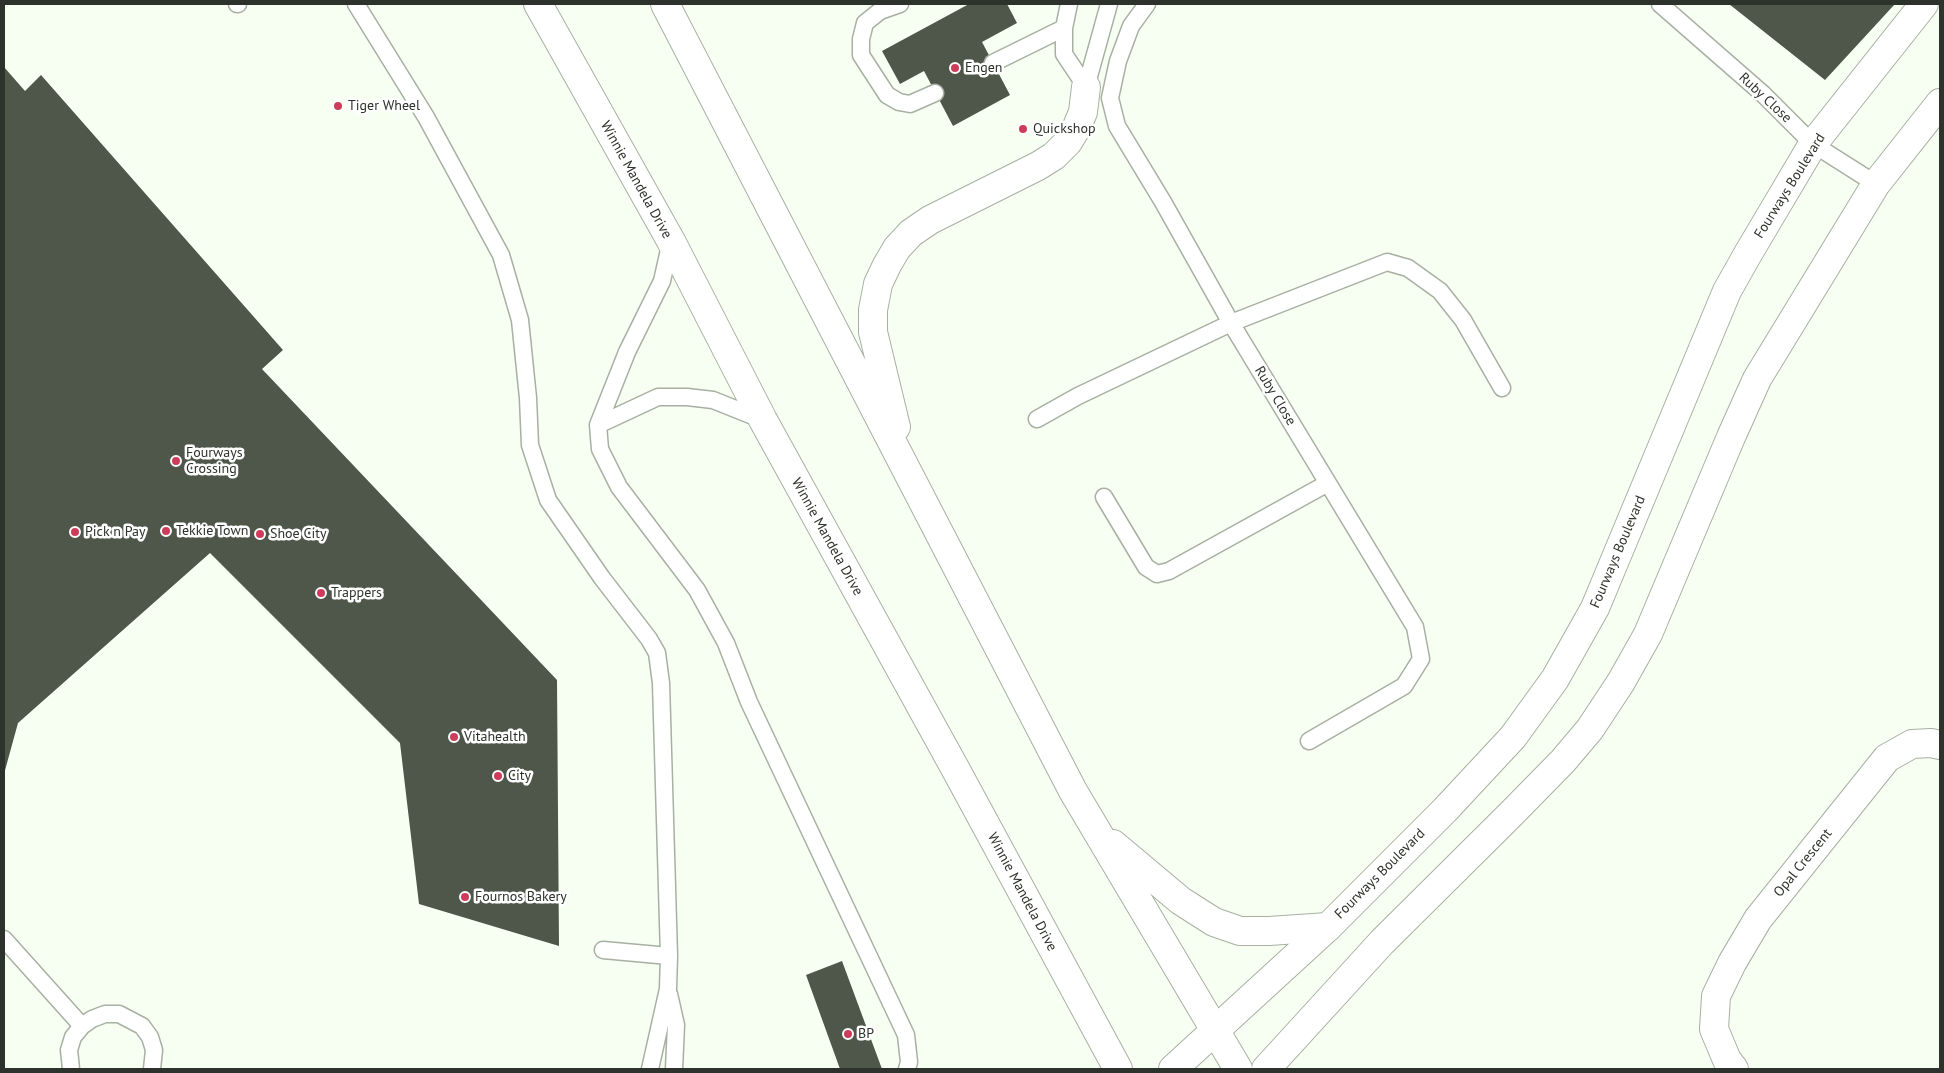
<!DOCTYPE html>
<html>
<head>
<meta charset="utf-8">
<style>
  body { margin:0 }
  #map { position:relative; width:1944px; height:1073px; overflow:hidden; background:#f7fff2; font-family:"PT Sans",sans-serif }
  canvas { display:block }
  .frame { position:absolute; inset:0; border:5px solid #2e322c; pointer-events:none }
</style>
</head>
<body>
<div id="map">
<canvas width="1944" height="1073"></canvas>
<div class="frame"></div>
</div>
<script>
const c = document.querySelector('canvas').getContext('2d');
c.lineJoin = 'round';
function fill(path, color) {
  c.fillStyle = color;
  c.fill(path, 'evenodd');
}
function shape(rows) {
  const path = new Path2D();
  for (const r of rows) {
    path.moveTo(r[0], r[1]);
    for (let i = 2; i < r.length; i += 2) path.lineTo(r[i], r[i + 1]);
  }
  return path;
}
function strokePath(path, color, width, dash) {
  c.strokeStyle = color;
  c.lineWidth = width;
  c.lineCap = dash ? 'butt' : 'round';
  c.setLineDash(dash || []);
  c.stroke(path);
}
function write(font, color, halo, rows, align = 'center') {
  c.font = font + ' "PT Sans",sans-serif';
  c.lineWidth = 5;
  c.setLineDash([]);
  c.textBaseline = 'middle';
  c.strokeStyle = halo;
  c.fillStyle = color;
  for (const [text, x, y, turn = 0] of rows) {
    c.save();
    c.translate(x, y);
    c.rotate((+turn || 0) * Math.PI / 180);
    c.textAlign = isNaN(turn) ? turn : align;
    if (halo) c.strokeText(text, 0, 0);
    c.fillText(text, 0, 0);
    c.restore();
  }
}
const building = shape([
  [969,4,1007,4,1017,23,982,42,1010,95,953,126,924,71,900,84,882,51],
  [1729,4,1895,4,1825,80],
  [4,67,25,91,41,75,283,350,262,369,557,680,559,946,419,904,400,743,210,553,18,723,4,774],
  [842,961,882,1069,840,1069,806,975]
]);
const service = shape([
  [237,4,238,4],
  [356,4,426,117,501,255,520,320,528,398,530,445,548,500,602,578,649,639,657,653,661,683,669,956,668,989,650,1069],
  [900,4,880,11,865,23,861,39,861,55,887,95,899,102,910,104,935,93],
  [1069,4,1064,28,1064,54,1086,87],
  [1147,4,1131,26,1118,61,1110,98,1117,126,1163,202,1231,323,1415,627,1421,659,1404,686,1309,741],
  [1660,4,1763,94,1813,144,1876,184],
  [993,63,1064,28],
  [1086,87,1109,4],
  [671,241,662,281,627,352,598,425,600,449,619,487,697,590,726,643,749,702,906,1035,909,1062,907,1069],
  [1037,419,1078,396,1231,323,1387,262,1408,268,1440,291,1463,320,1502,388],
  [598,425,658,397,687,397,713,400,763,420],
  [1104,497,1146,567,1157,574,1169,571,1328,483],
  [4,939,82,1026],
  [603,950,669,956],
  [669,994,676,1025,674,1069],
  [71,1069,69,1050,73,1037,82,1026,92,1019,105,1014,119,1014,142,1026,150,1037,154,1050,152,1069]
]);
const minor = shape([
  [1734,1069,1727,1060,1714,1029,1716,996,1732,963,1758,919,1887,758,1912,744,1931,743,1940,745]
]);
const tertiary = shape([
  [1173,1069,1328,927,1445,810,1513,737,1555,679,1595,608,1727,291,1749,252,1813,144,1924,4],
  [1266,1069,1382,942,1511,814,1563,761,1590,729,1621,682,1648,634,1731,437,1757,379,1876,184,1940,103]
]);
const secondary = shape([
  [538,4,671,241,763,420,956,770,1118,1069],
  [665,4,1073,791,1238,1069],
  [896,427,873,332,873,310,878,284,887,265,897,248,911,233,930,220,1038,166,1054,156,1068,142,1076,129,1083,112,1086,87],
  [1113,844,1181,901,1214,922,1240,931,1269,931,1328,927]
]);
const markers = [
  [955,68,5,"#cd3d5b"],
  [338,106,5,"#cd3d5b"],
  [1023,129,5,"#cd3d5b"],
  [176,461,5,"#cd3d5b"],
  [166,531,5,"#cd3d5b"],
  [75,532,5,"#cd3d5b"],
  [260,534,5,"#cd3d5b"],
  [321,593,5,"#cd3d5b"],
  [454,737,5,"#cd3d5b"],
  [498,776,5,"#cd3d5b"],
  [465,897,5,"#cd3d5b"],
  [848,1034,5,"#cd3d5b"]
];
const poiNames = [
  ["Engen",965,68],
  ["Tiger Wheel",348,106],
  ["Quickshop",1033,129],
  ["Fourways",186,453],
  ["Crossing",186,469],
  ["Tekkie Town",176,531],
  ["Pick n Pay",85,532],
  ["Shoe City",270,534],
  ["Trappers",331,593],
  ["Vitahealth",464,737],
  ["City",508,776],
  ["Fournos Bakery",475,897],
  ["BP",858,1034]
];
const streetNames = [
  ["Ruby Close",1765,98,43],
  ["Winnie Mandela Drive",636,180,61],
  ["Fourways Boulevard",1790,186,-58],
  ["Ruby Close",1275,396,59],
  ["Winnie Mandela Drive",827,537,61],
  ["Fourways Boulevard",1618,552,-67],
  ["Opal Crescent",1803,863,-51],
  ["Fourways Boulevard",1380,874,-45],
  ["Winnie Mandela Drive",1022,892,62]
];
fill(building, '#4e574a');
strokePath(service, '#a7b0a2', 19);
strokePath(minor, '#a7b0a2', 30);
strokePath(tertiary, '#a7b0a2', 30);
strokePath(secondary, '#a7b0a2', 30);
strokePath(service, '#fff', 16);
strokePath(minor, '#fff', 28);
strokePath(tertiary, '#fff', 28);
strokePath(secondary, '#fff', 28);
for (const [x, y, r, color] of markers) {
  const dot = new Path2D();
  dot.arc(x, y, r, 0, 2 * Math.PI);
  c.fillStyle = color;
  c.fill(dot);
  strokePath(dot, '#fff', 2);
}
write('14px', '#2e322c', '#fff', poiNames, 'left');
write('14px', '#2e322c', '#fff', streetNames);
</script>
</body>
</html>
